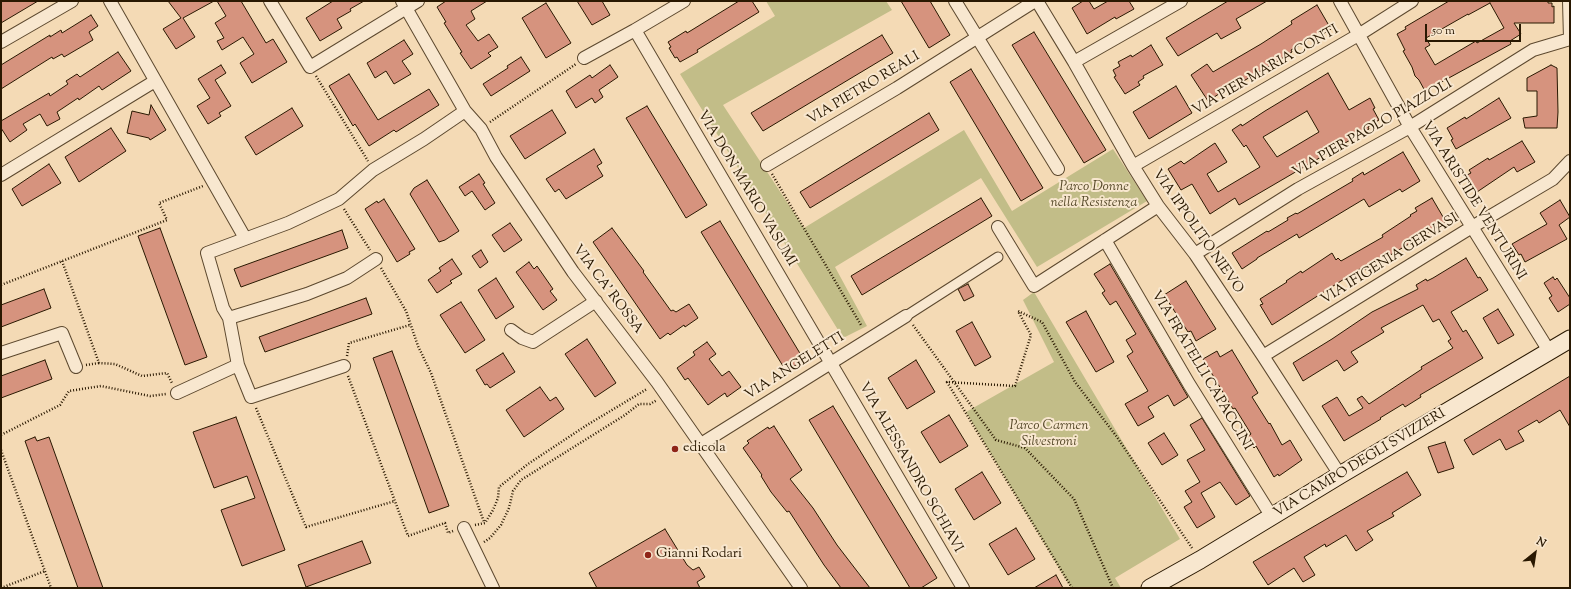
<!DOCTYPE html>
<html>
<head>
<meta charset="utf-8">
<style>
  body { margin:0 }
  #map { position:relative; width:1571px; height:589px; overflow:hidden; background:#f4dab5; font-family:"Sorts Mill Goudy",serif }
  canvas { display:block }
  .frame { position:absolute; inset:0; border:2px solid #291801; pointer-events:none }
  .north { position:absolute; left:1515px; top:533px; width:40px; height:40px; -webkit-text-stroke:3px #f8e7cf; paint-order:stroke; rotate:30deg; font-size:11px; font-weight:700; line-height:16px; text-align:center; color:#291801 }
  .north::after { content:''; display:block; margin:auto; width:14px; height:18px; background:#291801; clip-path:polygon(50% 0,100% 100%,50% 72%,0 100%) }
  .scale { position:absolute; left:1425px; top:24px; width:96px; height:18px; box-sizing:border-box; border:2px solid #291801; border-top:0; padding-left:5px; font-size:12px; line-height:14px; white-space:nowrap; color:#291801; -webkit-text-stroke:3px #f8e7cf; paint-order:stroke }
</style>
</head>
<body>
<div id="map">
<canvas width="1571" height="589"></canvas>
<div class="frame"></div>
<div class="north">N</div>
<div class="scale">50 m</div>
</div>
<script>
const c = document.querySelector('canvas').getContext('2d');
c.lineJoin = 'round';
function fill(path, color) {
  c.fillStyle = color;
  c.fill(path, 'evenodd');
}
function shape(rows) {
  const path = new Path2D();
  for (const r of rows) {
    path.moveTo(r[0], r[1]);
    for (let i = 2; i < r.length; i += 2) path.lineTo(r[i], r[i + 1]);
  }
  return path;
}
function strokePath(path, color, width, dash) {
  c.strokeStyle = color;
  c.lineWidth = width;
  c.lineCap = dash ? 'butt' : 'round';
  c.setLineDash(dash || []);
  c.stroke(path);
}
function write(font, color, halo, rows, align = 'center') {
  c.font = font + ' "Sorts Mill Goudy",serif';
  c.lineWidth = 4;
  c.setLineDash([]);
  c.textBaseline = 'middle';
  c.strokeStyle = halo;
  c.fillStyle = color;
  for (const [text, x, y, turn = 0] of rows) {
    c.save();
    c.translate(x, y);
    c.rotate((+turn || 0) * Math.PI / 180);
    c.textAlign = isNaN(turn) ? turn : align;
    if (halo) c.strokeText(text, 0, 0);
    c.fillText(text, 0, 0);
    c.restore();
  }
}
const green = shape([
  [766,1,886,1,892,10,723,105,804,228,964,130,1012,211,1113,149,1147,201,1037,267,981,178,835,267,867,326,843,338,680,74,775,16],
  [1034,292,1180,539,1115,578,1121,588,1071,588,966,412,1054,362,1023,300]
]);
const building = shape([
  [1,1,38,1,1,23,1,1],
  [168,1,214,1,183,18,195,37,176,49,163,29,181,18,168,1],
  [217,1,241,1,266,43,273,39,287,62,252,83,240,63,254,54,243,37,222,50,217,41,224,38,215,23,226,16,217,1],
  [333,1,364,1,350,9,351,11,337,19,342,28,320,41,306,18,333,1],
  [446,1,487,1,471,11,475,19,466,25,478,41,489,34,498,47,488,53,491,56,471,69,460,53,462,52,444,23,446,22,437,7,446,1],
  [577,1,602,1,610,15,592,25,577,1],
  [739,1,752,1,759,12,697,50,698,52,680,62,677,57,675,58,669,48,671,47,668,42,686,31,687,33,739,1],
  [901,1,930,1,950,35,929,48,901,1],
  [1083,1,1089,1,1094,9,1108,1,1129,1,1134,9,1116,19,1115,17,1087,34,1072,8,1083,1],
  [1228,1,1267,1,1236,19,1241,28,1221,39,1217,33,1178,56,1166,38,1228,1],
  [1449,1,1548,1,1548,3,1552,3,1552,7,1554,6,1554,23,1514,23,1521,34,1510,41,1511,44,1425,91,1419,80,1415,76,1412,67,1403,51,1405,50,1397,34,1406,29,1405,27,1449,1],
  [1490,3,1504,28,1477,43,1476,41,1435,65,1425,48,1430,45,1426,38,1468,14,1468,15,1490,3],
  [546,3,571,43,546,58,522,18,546,3],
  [1317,5,1331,29,1318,37,1317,35,1291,50,1292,52,1273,64,1240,83,1239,81,1208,101,1191,75,1207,64,1213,72,1261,44,1292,24,1291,21,1317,5],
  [91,15,98,26,89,32,93,40,64,57,62,54,53,59,52,57,1,89,1,65,50,35,50,37,61,30,62,33,91,15],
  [1034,32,1106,150,1084,163,1012,45,1034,32],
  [882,35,893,53,763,131,751,113,882,35],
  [404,40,413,54,402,61,411,74,394,84,386,71,375,78,367,63,404,40],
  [1151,45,1163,65,1143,76,1144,78,1138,82,1140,85,1125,94,1114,77,1116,76,1113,70,1120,66,1118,62,1131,55,1132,57,1151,45],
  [118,52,131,71,102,90,99,86,79,100,78,98,57,112,60,119,47,126,40,114,23,124,27,130,10,142,1,128,1,121,49,93,50,96,68,84,66,81,77,74,80,77,118,52],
  [521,57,530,71,491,96,483,84,508,68,507,66,521,57],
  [221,65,226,73,215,80,231,106,219,113,221,116,208,124,197,106,210,98,198,79,221,65],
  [610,65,618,77,599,90,603,97,595,103,592,98,576,108,566,91,590,75,592,78,610,65],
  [1551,65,1557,68,1558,112,1557,128,1525,128,1523,118,1537,116,1537,91,1527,91,1527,78,1551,65],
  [971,69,1043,188,1021,201,950,82,971,69],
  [1328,73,1349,110,1370,98,1375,108,1373,109,1379,120,1368,127,1369,129,1239,205,1235,198,1210,214,1192,184,1181,190,1168,169,1181,161,1184,164,1215,143,1227,162,1207,174,1218,192,1260,167,1246,145,1244,147,1232,130,1241,124,1242,126,1265,111,1328,73],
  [1307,111,1319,132,1277,157,1263,137,1307,111],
  [349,74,378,120,429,89,439,105,396,132,394,130,369,146,355,124,353,126,329,86,349,74],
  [1176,86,1192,113,1149,139,1133,112,1176,86],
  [1499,98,1511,118,1456,149,1451,140,1453,139,1447,128,1465,117,1466,119,1499,98],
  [151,105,166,130,150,140,149,138,127,133,132,111,149,115,151,105],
  [647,106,707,205,686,218,626,118,647,106],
  [292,108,303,126,256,155,245,137,292,108],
  [552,110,566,133,525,159,510,136,552,110],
  [929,113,939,130,810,208,800,192,929,113],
  [111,128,126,151,79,182,65,157,111,128],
  [1522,141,1535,162,1517,172,1514,167,1477,192,1467,175,1471,173,1469,170,1488,158,1489,160,1522,141],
  [594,149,602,163,597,166,603,176,566,199,559,189,555,192,546,179,594,149],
  [1403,152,1420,181,1402,192,1400,189,1369,207,1364,199,1299,238,1297,234,1257,258,1257,259,1242,269,1232,253,1267,231,1268,232,1288,220,1287,218,1296,213,1297,214,1353,181,1352,179,1363,172,1364,175,1403,152],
  [49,164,61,183,22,206,12,189,49,164],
  [479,174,485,183,483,184,495,203,485,210,472,191,465,196,459,187,479,174],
  [427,180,459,231,445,240,439,242,410,194,414,188,427,180],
  [981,198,992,216,862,295,851,276,981,198],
  [1432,198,1446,222,1365,270,1363,267,1272,325,1260,305,1263,304,1260,299,1287,282,1286,281,1301,271,1302,273,1332,253,1336,260,1338,258,1341,261,1383,237,1382,235,1411,216,1410,215,1417,211,1415,208,1432,198],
  [384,199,415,249,409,252,410,254,397,262,365,209,377,201,378,203,384,199],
  [1560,200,1570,217,1559,225,1567,239,1525,262,1521,254,1519,255,1512,244,1547,224,1540,213,1560,200],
  [720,221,804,360,786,371,701,232,720,221],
  [510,223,522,240,504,252,492,235,510,223],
  [160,228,207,357,185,365,138,236,160,228],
  [612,228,644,271,643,272,671,311,673,310,676,312,689,304,698,318,685,327,684,325,670,335,668,333,660,339,593,242,612,228],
  [342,230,348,248,241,287,234,269,342,230],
  [481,250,488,262,480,268,472,256,481,250],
  [1466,258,1478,278,1480,277,1488,290,1451,312,1463,332,1466,330,1483,358,1420,395,1421,397,1405,407,1403,404,1380,418,1381,419,1344,441,1322,406,1337,397,1349,416,1363,408,1357,399,1362,396,1369,404,1422,369,1421,367,1453,348,1448,341,1451,339,1439,319,1433,322,1423,305,1381,328,1384,332,1351,352,1358,362,1344,371,1337,360,1303,381,1293,363,1332,339,1372,312,1418,289,1416,285,1426,279,1427,281,1433,278,1466,258],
  [452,259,462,274,450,281,452,283,437,293,428,280,441,271,439,268,452,259],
  [529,262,534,269,537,266,553,289,550,291,557,300,543,310,516,272,529,262],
  [1110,264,1188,397,1174,406,1168,395,1148,407,1154,417,1138,426,1125,404,1148,391,1127,356,1133,352,1126,340,1136,334,1116,301,1110,305,1102,293,1105,291,1094,274,1110,264],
  [1553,277,1555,280,1557,278,1570,298,1570,304,1558,312,1549,298,1552,296,1544,283,1553,277],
  [496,278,514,307,496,319,478,290,496,278],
  [1186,281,1216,329,1196,341,1191,331,1188,332,1164,295,1186,281],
  [968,284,974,296,964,301,958,289,968,284],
  [44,289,51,308,1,327,1,305,44,289],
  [366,298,372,314,265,352,259,337,366,298],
  [461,302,485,340,465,353,440,315,461,302],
  [1498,309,1514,335,1498,344,1483,318,1498,309],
  [1086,311,1114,362,1096,372,1066,322,1086,311],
  [972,322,991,357,975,366,956,331,972,322],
  [587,339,616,383,595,397,565,354,587,339],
  [707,342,716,354,709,359,722,376,729,371,741,387,727,397,725,393,708,405,688,378,685,380,677,368,695,355,693,352,707,342],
  [1232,350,1258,393,1252,397,1269,424,1270,423,1282,445,1290,440,1302,460,1279,476,1278,474,1274,477,1256,446,1254,448,1247,437,1251,434,1235,408,1233,409,1203,359,1217,351,1220,357,1232,350],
  [392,351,449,506,429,513,373,358,392,351],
  [503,353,515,372,490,388,487,384,485,385,476,370,503,353],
  [45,360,52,379,1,398,1,376,45,360],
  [916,360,935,392,907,409,888,378,916,360],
  [1570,376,1570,427,1560,410,1539,423,1537,420,1518,431,1524,441,1506,450,1500,439,1473,455,1464,440,1570,376],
  [540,387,550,401,556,397,564,409,524,437,506,410,540,387],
  [833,406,937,578,921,588,910,588,809,420,833,406],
  [949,415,968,446,940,463,921,432,949,415],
  [236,417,285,550,242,566,221,510,255,498,247,476,214,488,193,432,236,417],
  [1202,418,1250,496,1236,505,1220,482,1201,493,1215,517,1197,528,1184,507,1192,502,1185,491,1200,482,1187,460,1205,450,1190,425,1202,418],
  [774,426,802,470,790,479,813,508,837,545,870,588,841,588,824,565,789,511,787,512,771,492,761,476,762,475,743,448,749,443,747,441,768,427,769,429,774,426],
  [1164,433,1178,455,1162,465,1148,443,1164,433],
  [35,437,37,441,49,437,103,588,78,588,25,441,35,437],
  [1445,442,1454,468,1438,473,1428,447,1445,442],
  [982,472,1001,503,974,520,955,489,982,472],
  [1407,472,1421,495,1392,513,1394,516,1367,531,1373,540,1356,551,1346,535,1326,547,1325,544,1304,557,1315,575,1303,582,1294,568,1268,585,1253,562,1407,472],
  [1016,528,1035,559,1008,575,989,544,1016,528],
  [665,529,687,565,693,570,699,567,705,577,697,582,700,588,597,588,589,573,665,529],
  [362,541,371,563,306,587,298,565,362,541],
  [1056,575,1063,588,1034,588,1056,575]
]);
const path = shape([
  [316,76,368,161],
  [490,122,576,64],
  [772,174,861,325],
  [344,209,370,250],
  [62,261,99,363,115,364,142,376,167,373,172,383],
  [381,268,406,311,418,346,431,373,484,522],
  [1,285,167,220,159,203,203,186],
  [913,325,996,440,1025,448,1074,499,1113,588],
  [347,356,349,343,410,325],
  [86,365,99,363],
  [348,376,408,536,445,523,448,533,453,531],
  [256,408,306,527,395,501],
  [1,435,60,405,69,391,101,386,150,396,166,394],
  [1,450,51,588],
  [475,525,485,523,493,510,498,498,499,487,528,464,587,425,647,389],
  [484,542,490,538,501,525,509,508,513,491,521,480,625,415,639,404,650,404,657,400],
  [1,588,45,571],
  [1072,588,947,382,1015,386,1031,335,1018,311,1042,322,1075,382,1117,437,1192,548]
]);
const pedestrian = shape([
  [906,316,998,257]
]);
const minor = shape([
  [110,1,245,238],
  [270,1,310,67,418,1],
  [402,1,465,111,481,129,496,157,573,272,657,382,801,588],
  [684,1,635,30,963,588],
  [955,1,1058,169],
  [1037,1,1074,62,1133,166,1158,206,1195,254,1263,356,1340,475],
  [1340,1,1410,127,1549,351],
  [1569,1,1570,39],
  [1,42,72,1],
  [584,58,635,30],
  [1074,62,1181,1],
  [767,165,897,88,1035,1],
  [1133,166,1360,34,1412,1],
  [1,175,155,81],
  [998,227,1034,286,1158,206],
  [1105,240,1189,384,1272,517],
  [1195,254,1298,189,1410,127,1533,50,1570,39],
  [229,318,307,294,347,278,376,259],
  [511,330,522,338,533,342,596,301],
  [1,353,62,333,76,367],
  [1263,356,1472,227,1553,179,1570,161],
  [344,366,251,397,238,365,229,318,223,308,207,253,288,223,339,199,373,170,424,139,465,111],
  [177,393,238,365],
  [701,444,906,316],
  [464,528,493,588]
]);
const secondary = shape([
  [1150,588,1200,560,1340,475,1570,339]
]);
const markers = [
  [675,449,4,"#8f2418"],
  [648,555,4,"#8f2418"]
];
const streetNames = [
  ["VIA PIER MARIA CONTI",1266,71,-30],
  ["VIA PIETRO REALI",864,89,-31],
  ["VIA PIER PAOLO PIAZZOLI",1373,129,-30],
  ["VIA DON MARIO VASUMI",746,189,59],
  ["VIA ARISTIDE VENTURINI",1473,201,58],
  ["VIA IPPOLITO NIEVO",1197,232,55],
  ["VIA IFIGENIA GERVASI",1390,260,-32],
  ["VIA CA' ROSSA",607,290,53],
  ["VIA ANGELETTI",795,367,-32],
  ["VIA FRATELLI CAPACCINI",1201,371,59],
  ["VIA CAMPO DEGLI SVIZZERI",1360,464,-31],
  ["VIA ALESSANDRO SCHIAVI",910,468,60]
];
const parkNames = [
  ["Parco Donne",1094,188],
  ["nella Resistenza",1094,204],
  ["Parco Carmen",1049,427],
  ["Silvestroni",1049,443]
];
const poiNames = [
  ["edicola",683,449],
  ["Gianni Rodari",656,555]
];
fill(green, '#c2bd88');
fill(building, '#d6937e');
strokePath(building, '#291801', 1);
strokePath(pedestrian, '#5c482e', 11);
strokePath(minor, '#5c482e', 14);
strokePath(secondary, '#291801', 19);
strokePath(path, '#291801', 2.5, [1, 2]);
strokePath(pedestrian, '#f8e7cf', 9);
strokePath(minor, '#f8e7cf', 12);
strokePath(secondary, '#f8e7cf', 17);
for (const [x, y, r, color] of markers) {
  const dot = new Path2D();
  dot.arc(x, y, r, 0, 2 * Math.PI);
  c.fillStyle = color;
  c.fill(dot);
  strokePath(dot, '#f8e7cf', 1.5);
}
write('14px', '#291801', '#f8e7cf', streetNames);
write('italic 14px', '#574a2a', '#f8e7cf', parkNames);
write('14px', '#291801', '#f8e7cf', poiNames, 'left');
</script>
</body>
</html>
